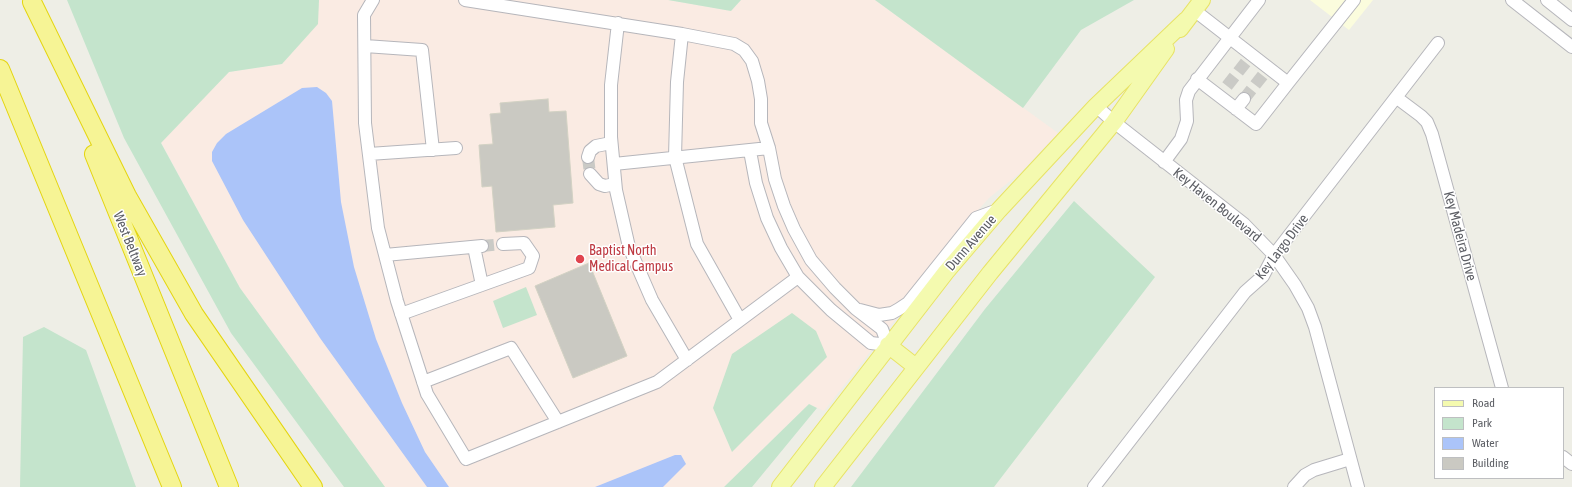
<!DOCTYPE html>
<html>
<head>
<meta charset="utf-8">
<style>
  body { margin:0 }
  #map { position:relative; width:1572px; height:487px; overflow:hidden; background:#eeeee6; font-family:"Asap Condensed",sans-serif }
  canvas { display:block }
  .legend { position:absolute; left:1434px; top:387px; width:130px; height:92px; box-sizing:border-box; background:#fff; border:1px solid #bebfc1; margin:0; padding:5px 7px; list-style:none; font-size:12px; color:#5d5f65 }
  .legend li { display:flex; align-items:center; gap:8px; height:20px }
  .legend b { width:20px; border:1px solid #bebfc1 }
</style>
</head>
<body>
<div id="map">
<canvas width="1572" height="487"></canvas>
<ul class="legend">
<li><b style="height:5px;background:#f4faaf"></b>Road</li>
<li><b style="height:11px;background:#c4e4cc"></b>Park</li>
<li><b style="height:11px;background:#abc4f9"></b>Water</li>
<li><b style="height:11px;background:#cac9c2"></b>Building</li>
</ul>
</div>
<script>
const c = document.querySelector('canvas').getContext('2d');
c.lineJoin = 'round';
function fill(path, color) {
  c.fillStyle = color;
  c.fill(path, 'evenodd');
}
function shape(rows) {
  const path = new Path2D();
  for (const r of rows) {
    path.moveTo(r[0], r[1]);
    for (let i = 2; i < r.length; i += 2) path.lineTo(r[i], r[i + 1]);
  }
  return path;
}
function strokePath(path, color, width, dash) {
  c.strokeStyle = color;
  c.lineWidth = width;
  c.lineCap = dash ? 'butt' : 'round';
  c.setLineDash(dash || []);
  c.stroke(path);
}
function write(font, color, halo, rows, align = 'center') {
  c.font = font + ' "Asap Condensed",sans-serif';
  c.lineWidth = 3;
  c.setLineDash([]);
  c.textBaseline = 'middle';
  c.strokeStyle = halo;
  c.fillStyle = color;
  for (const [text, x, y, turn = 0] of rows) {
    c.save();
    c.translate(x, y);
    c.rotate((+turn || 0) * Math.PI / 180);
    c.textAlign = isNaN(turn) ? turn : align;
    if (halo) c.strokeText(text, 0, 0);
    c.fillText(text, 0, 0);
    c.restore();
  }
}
const commercial = shape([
  [1310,0,1373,0,1349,30]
]);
const medical = shape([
  [319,0,668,0,731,11,741,0,875,0,1058,133,1020,173,989,198,960,230,898,316,824,411,809,404,724,487,385,487,240,288,161,142,229,72,282,64,317,24]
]);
const green = shape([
  [67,0,319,0,318,24,282,64,229,72,161,143,240,288,385,487,344,487,231,333,124,138],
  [668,0,741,0,731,11],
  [875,0,1134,0,1081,30,1023,108],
  [1074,201,1155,277,994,487,851,487,985,309],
  [526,287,537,315,503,328,493,301],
  [792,313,816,331,827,357,732,452,713,408,732,354],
  [44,327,86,350,136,487,20,487,23,337],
  [809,404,817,408,752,487,724,487]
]);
const water = shape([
  [317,87,326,93,332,101,341,202,354,267,376,339,402,403,425,452,449,487,427,487,320,338,243,220,212,161,212,152,217,143,226,134,302,88],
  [675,455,681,455,686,464,663,487,595,487]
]);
const building = shape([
  [548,99,549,112,566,111,573,203,553,205,555,227,496,232,492,186,482,187,479,145,493,144,490,114,501,113,500,103,548,99],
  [589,263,627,356,573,378,535,286,589,263]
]);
const minorTunnel = shape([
  [1227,86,1246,62],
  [1244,99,1263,75],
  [588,157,590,174],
  [482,246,503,244]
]);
const minor = shape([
  [373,0,364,15,365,123,378,228,397,301,427,394,466,459,657,382,798,277],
  [465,0,682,34,734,44,744,50,752,61,758,81,761,99,761,123,769,148,775,179,784,206,794,229,811,260,835,288,856,309,882,329,888,345],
  [1512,0,1572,47],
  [1547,0,1572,20],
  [1194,10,1288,83,1354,0],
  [618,23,611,85,611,137,616,190,629,247,652,300,687,360],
  [682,34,677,82,675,157,697,244,740,320],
  [365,46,422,50,433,150],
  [1197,79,1256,124,1288,83],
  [1397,98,1421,116,1427,122,1432,134,1502,388],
  [1096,106,1114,122,1244,224,1274,255,1295,285,1308,308,1315,327,1358,487],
  [1236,109,1244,99],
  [750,151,756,183,767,218,781,248,798,277,831,310,871,343,888,345],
  [369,154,456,148],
  [588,157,590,151,596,146,611,143],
  [1164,162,1181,139,1187,121,1186,100,1189,91,1259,0],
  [614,164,769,148],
  [590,174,599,184,605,186,615,184],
  [474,247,482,285],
  [385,255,482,246],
  [860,310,879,315,892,313,899,309,908,303,976,218,998,210],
  [401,314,529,268,533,256,524,243,503,244],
  [423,382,511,348,558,422],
  [1563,457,1572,464],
  [1094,487,1245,292,1263,276,1274,255,1438,43],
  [1294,487,1305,475,1314,470,1350,459]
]);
const major = shape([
  [1180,29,1202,0],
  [888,345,916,367],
  [780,487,946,272,999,210,1096,106,1186,20],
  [823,487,990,273,1114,122,1166,49]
]);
const highway = shape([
  [32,2,127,196,194,314,313,487],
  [0,69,172,487],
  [94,154,229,487]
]);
const markers = [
  [580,259,5,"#e0444e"]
];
const streetNames = [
  ["Key Haven Boulevard",1217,205,39],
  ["Key Madeira Drive",1460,236,75],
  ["Dunn Avenue",971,243,-49],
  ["West Beltway",130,244,68],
  ["Key Largo Drive",1282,247,-53]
];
const healthNames = [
  ["Baptist North",589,251],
  ["Medical Campus",589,267]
];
fill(commercial, '#fbfcdd');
fill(medical, '#faebe3');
fill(green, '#c4e4cc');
fill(water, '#abc4f9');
fill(building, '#cac9c2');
strokePath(building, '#d3d2c4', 1);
strokePath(minorTunnel, '#cacac6', 12, [12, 6]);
strokePath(minor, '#b6b6bb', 14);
strokePath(major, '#e8e365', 18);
strokePath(highway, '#e4d510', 20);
strokePath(minor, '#fff', 12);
strokePath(major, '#f4faaf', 16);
strokePath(highway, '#f6f495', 18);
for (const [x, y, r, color] of markers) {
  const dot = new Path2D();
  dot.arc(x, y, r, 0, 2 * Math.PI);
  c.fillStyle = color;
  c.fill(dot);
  strokePath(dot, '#fff', 1.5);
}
write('14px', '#5d5f65', '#fff', streetNames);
write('14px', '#be3a42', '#fff', healthNames, 'left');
</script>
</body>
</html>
